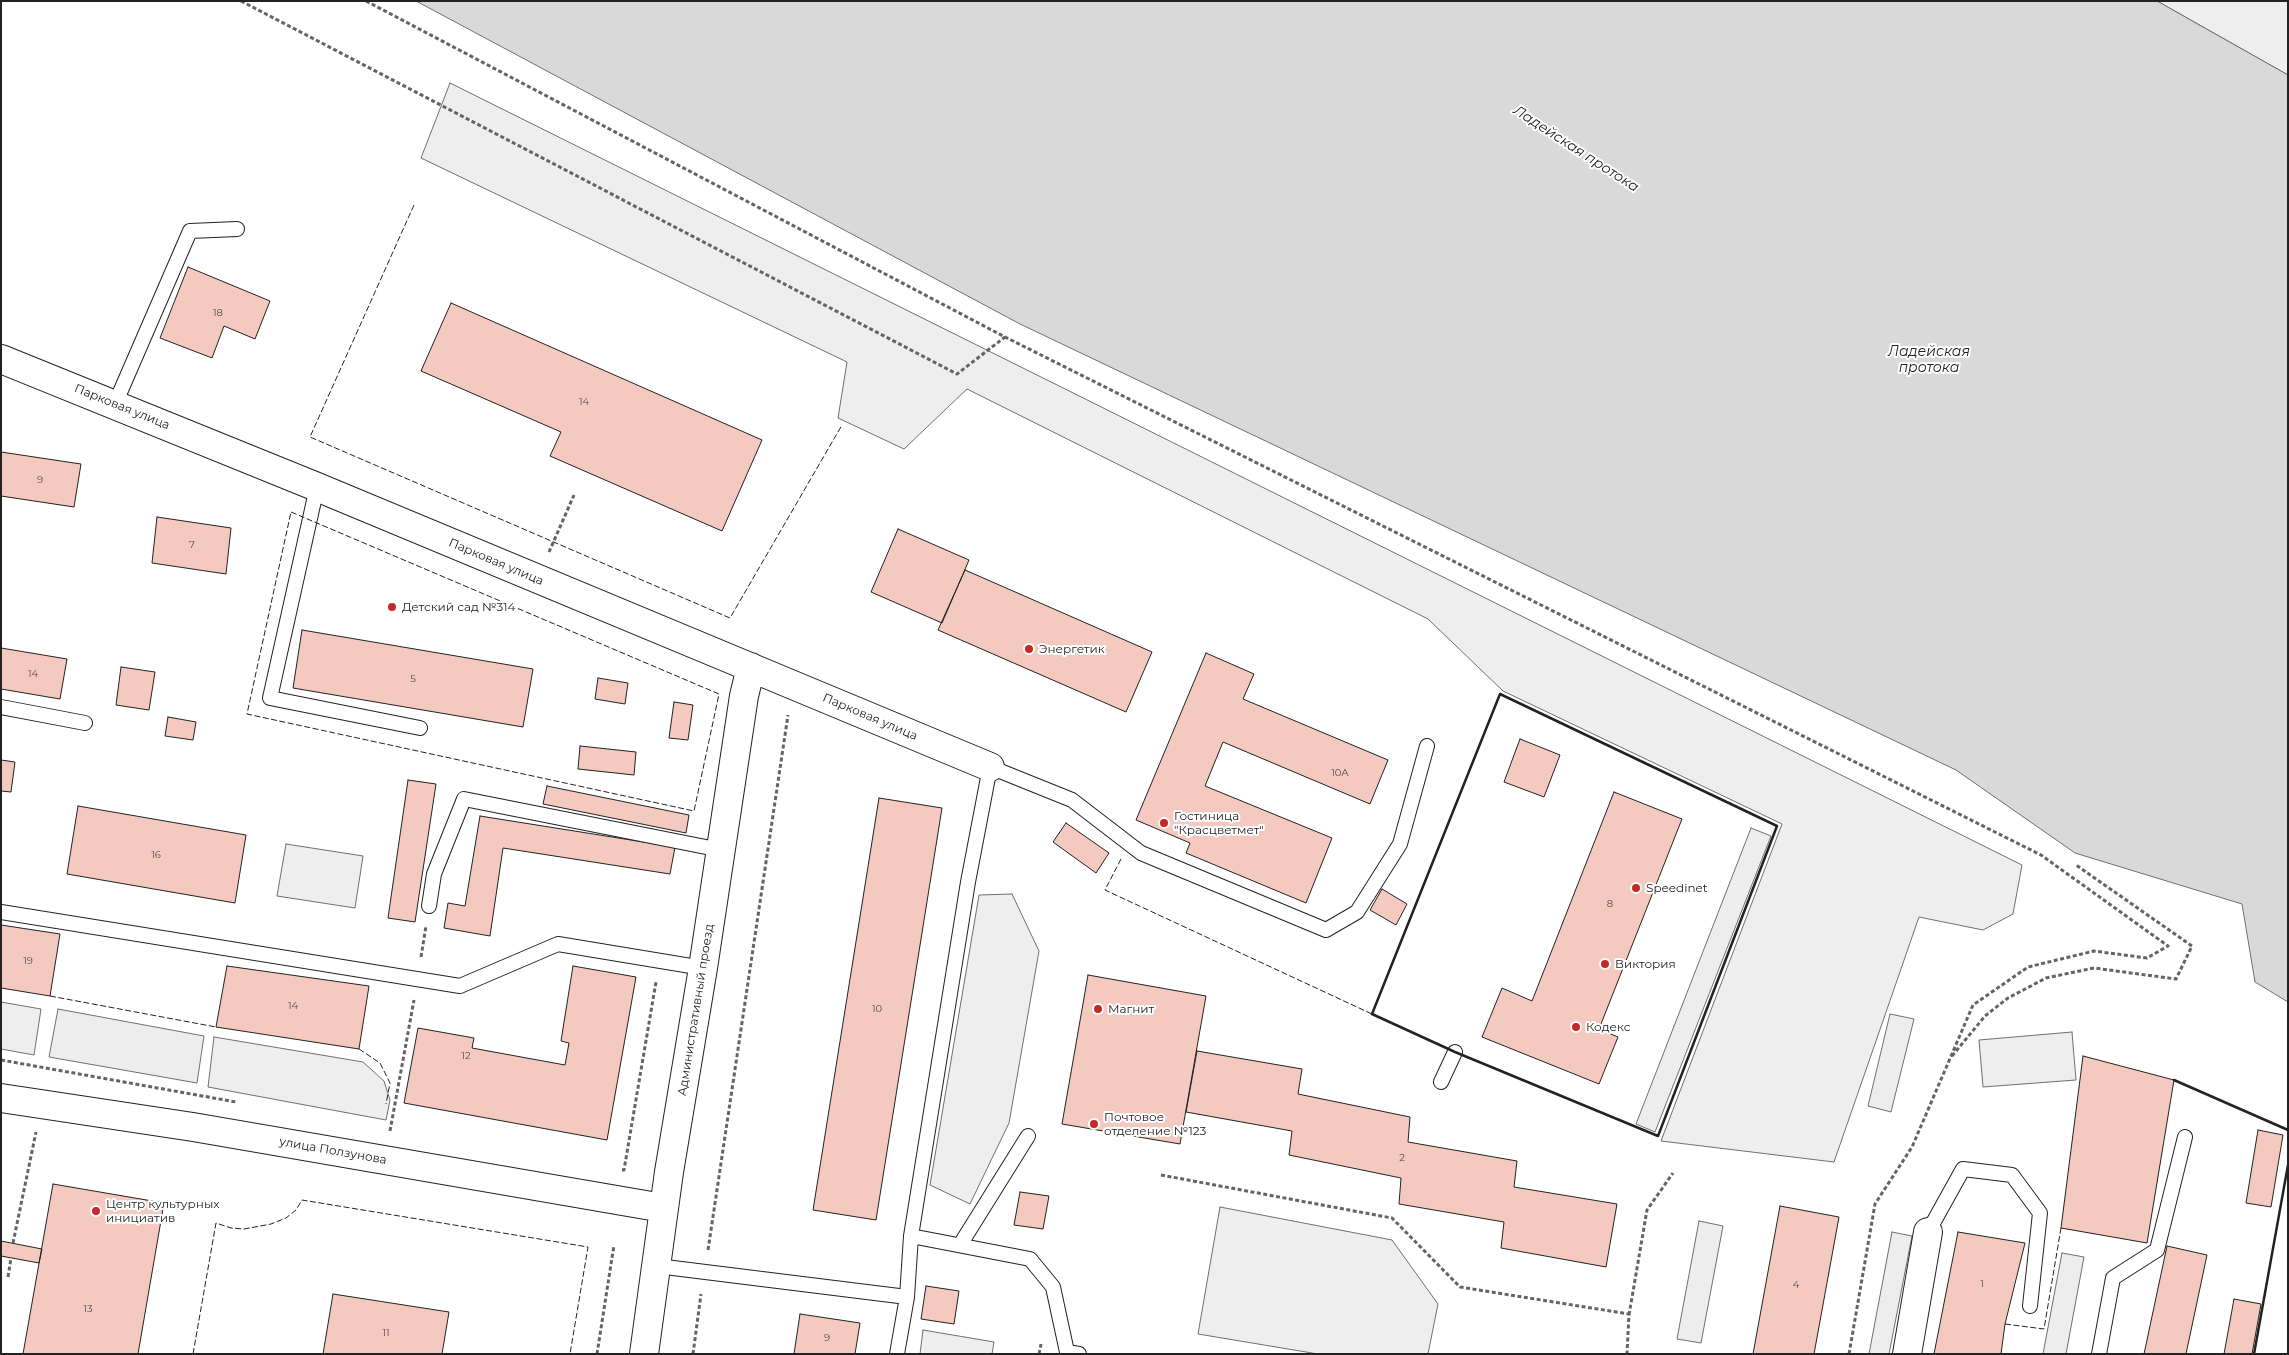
<!DOCTYPE html>
<html>
<head>
<meta charset="utf-8">
<style>
  body { margin:0 }
  #map { position:relative; width:2289px; height:1355px; overflow:hidden; background:#fff; font-family:Montserrat,sans-serif }
  canvas { display:block }
  .frame { position:absolute; inset:0; border:2px solid #222; pointer-events:none }
</style>
</head>
<body>
<div id="map">
<canvas width="2289" height="1355"></canvas>
<div class="frame"></div>
</div>
<script>
const c = document.querySelector('canvas').getContext('2d');
c.lineJoin = 'round';
function fill(path, color) {
  c.fillStyle = color;
  c.fill(path, 'evenodd');
}
function shape(rows) {
  const path = new Path2D();
  for (const r of rows) {
    path.moveTo(r[0], r[1]);
    for (let i = 2; i < r.length; i += 2) path.lineTo(r[i], r[i + 1]);
  }
  return path;
}
function strokePath(path, color, width, dash) {
  c.strokeStyle = color;
  c.lineWidth = width;
  c.lineCap = dash ? 'butt' : 'round';
  c.setLineDash(dash || []);
  c.stroke(path);
}
function write(font, color, halo, rows, align = 'center') {
  c.font = font + ' Montserrat,sans-serif';
  c.lineWidth = 4;
  c.setLineDash([]);
  c.textBaseline = 'middle';
  c.strokeStyle = halo;
  c.fillStyle = color;
  for (const [text, x, y, turn = 0] of rows) {
    c.save();
    c.translate(x, y);
    c.rotate((+turn || 0) * Math.PI / 180);
    c.textAlign = isNaN(turn) ? turn : align;
    if (halo) c.strokeText(text, 0, 0);
    c.fillText(text, 0, 0);
    c.restore();
  }
}
const green = shape([
  [2157,1,2288,1,2288,75,2157,1],
  [450,83,2022,865,2013,914,1983,930,1919,917,1834,1162,1661,1141,1782,824,1503,691,1428,619,967,389,904,449,838,418,847,362,421,158,450,83],
  [286,844,363,856,355,908,277,896,286,844],
  [1012,894,1039,951,1009,1123,970,1204,930,1185,979,895,1012,894],
  [1,1002,41,1009,34,1055,1,1049,1,1002],
  [2072,1032,2076,1080,1983,1087,1979,1040,2072,1032],
  [214,1037,363,1062,384,1081,390,1100,386,1120,208,1087,214,1037],
  [1220,1207,1392,1240,1438,1304,1428,1354,1318,1354,1198,1334,1220,1207],
  [923,1330,994,1342,992,1354,920,1354,923,1330]
]);
const parking = shape([
  [1751,828,1771,836,1655,1132,1636,1124,1751,828],
  [58,1009,204,1036,197,1083,49,1057,58,1009],
  [1890,1014,1914,1019,1891,1112,1868,1106,1890,1014],
  [1699,1221,1723,1226,1701,1343,1677,1339,1699,1221],
  [1892,1232,1912,1236,1889,1354,1869,1354,1892,1232],
  [2062,1253,2084,1257,2066,1354,2043,1354,2062,1253]
]);
const water = shape([
  [416,1,2157,1,2288,75,2288,1002,2255,982,2242,904,2075,853,1956,770,1020,324,416,1]
]);
const building = shape([
  [188,267,270,301,255,339,224,326,212,358,160,338,188,267],
  [451,303,762,440,722,531,550,456,561,432,421,371,451,303],
  [1,452,81,464,74,507,1,496,1,452],
  [157,517,231,528,226,574,152,563,157,517],
  [898,529,969,560,942,623,871,592,898,529],
  [965,570,1152,652,1126,712,938,630,965,570],
  [302,630,533,669,523,727,293,688,302,630],
  [1,648,67,659,60,699,1,689,1,648],
  [1206,653,1254,674,1243,699,1388,760,1370,804,1223,742,1205,786,1332,838,1306,903,1186,853,1190,843,1136,820,1206,653],
  [121,667,155,672,149,710,116,705,121,667],
  [598,678,628,683,625,704,595,699,598,678],
  [674,702,693,705,688,740,669,738,674,702],
  [168,717,196,722,193,740,165,736,168,717],
  [1520,739,1560,755,1544,797,1504,782,1520,739],
  [580,746,636,752,634,775,578,769,580,746],
  [1,760,15,762,11,792,1,791,1,760],
  [408,780,436,784,415,922,388,918,408,780],
  [547,786,689,815,686,833,543,804,547,786],
  [1614,792,1682,819,1599,1029,1618,1037,1599,1084,1482,1037,1502,988,1532,1001,1614,792],
  [879,798,942,808,876,1220,813,1210,879,798],
  [78,806,246,835,235,903,67,874,78,806],
  [480,816,675,847,670,874,503,848,490,936,444,928,448,903,465,906,480,816],
  [1066,823,1109,853,1096,873,1053,842,1066,823],
  [1382,889,1407,904,1396,925,1370,910,1382,889],
  [1,925,60,934,50,996,1,988,1,925],
  [227,966,369,986,359,1049,216,1027,227,966],
  [573,966,636,977,607,1140,404,1103,418,1028,474,1038,472,1048,565,1065,569,1043,561,1041,573,966],
  [1088,975,1206,996,1180,1144,1062,1124,1088,975],
  [1197,1051,1302,1069,1298,1094,1410,1117,1408,1142,1517,1161,1514,1187,1617,1204,1606,1267,1501,1248,1504,1222,1399,1204,1401,1178,1289,1155,1292,1131,1186,1112,1197,1051],
  [2083,1056,2174,1080,2147,1243,2061,1228,2083,1056],
  [2258,1130,2283,1135,2271,1207,2246,1203,2258,1130],
  [53,1184,164,1203,138,1354,23,1354,53,1184],
  [1020,1192,1049,1196,1043,1229,1014,1225,1020,1192],
  [1780,1206,1839,1217,1814,1354,1753,1354,1780,1206],
  [1958,1232,2025,1243,2005,1324,2001,1354,1934,1354,1958,1232],
  [1,1241,42,1249,39,1263,1,1256,1,1241],
  [2167,1246,2207,1255,2186,1354,2144,1354,2167,1246],
  [926,1286,959,1291,954,1324,921,1319,926,1286],
  [333,1294,449,1312,442,1354,323,1354,333,1294],
  [2234,1299,2261,1304,2252,1354,2224,1354,2234,1299],
  [800,1314,860,1323,855,1354,794,1354,800,1314]
]);
const path = shape([
  [241,1,957,374,1005,337],
  [366,1,1005,337,2041,855,2168,946,2147,958,2094,951,2028,967,1973,1005,1912,1147,1875,1204,1849,1354],
  [549,552,574,495],
  [421,957,426,926],
  [1952,1056,1985,1016,2008,998,2046,978,2094,968,2176,979,2192,946,2076,865],
  [1,1060,236,1102],
  [390,1131,414,1000],
  [622,1170,624,1170,656,982],
  [1161,1175,1392,1218,1460,1287,1629,1314,1627,1354],
  [13,1243,36,1132],
  [708,1250,788,715],
  [8,1277,11,1258],
  [1629,1315,1647,1210,1673,1173],
  [597,1354,614,1245],
  [693,1354,701,1294],
  [1039,1354,1041,1344]
]);
const service = shape([
  [115,404,190,231,237,229],
  [317,487,270,698,420,728],
  [1,707,85,723],
  [429,906,434,874,464,799,721,850],
  [1,912,460,986,558,944,703,968],
  [1441,1082,1455,1052],
  [1928,1232,1963,1169,2012,1175,2040,1213,2030,1306],
  [911,1236,1030,1259,1053,1287,1067,1352,1079,1354],
  [960,1245,1028,1136],
  [657,1266,907,1297],
  [897,1354,907,1297,911,1236,968,882,990,767,1072,800,1141,853,1326,930,1357,912,1400,844,1427,746],
  [2099,1354,2113,1278,2157,1250,2185,1137]
]);
const minor = shape([
  [1,359,317,487,990,767],
  [1,1098,193,1127,663,1208],
  [644,1354,669,1172,703,968,744,696,751,667],
  [1907,1354,1928,1232]
]);
const fence = shape([
  [414,205,310,437,730,618,842,425],
  [291,512,719,694,694,811,247,714,291,512],
  [1121,859,1105,890,1372,1014],
  [50,996,216,1027],
  [359,1049,380,1063,390,1083,386,1104],
  [2005,1324,2044,1329,2061,1228],
  [193,1354,216,1223,231,1228,244,1229,271,1224,286,1218,296,1210,302,1200,588,1247,570,1354]
]);
const wall = shape([
  [1500,694,1777,826,1658,1136,1455,1052,1372,1014,1500,694],
  [2174,1080,2288,1130],
  [2254,1354,2288,1165]
]);
const markers = [
  [392,607,5,"#c62828"],
  [1029,649,5,"#c62828"],
  [1164,823,5,"#c62828"],
  [1636,888,5,"#c62828"],
  [1605,964,5,"#c62828"],
  [1098,1009,5,"#c62828"],
  [1576,1027,5,"#c62828"],
  [1094,1124,5,"#c62828"],
  [96,1211,5,"#c62828"]
];
const numberNames = [
  ["18",218,313],
  ["14",584,402],
  ["9",40,480],
  ["7",192,545],
  ["14",33,674],
  ["5",413,679],
  ["10А",1340,773],
  ["16",156,855],
  ["8",1610,904],
  ["19",28,961],
  ["14",293,1006],
  ["10",877,1009],
  ["12",466,1056],
  ["2",1402,1158],
  ["1",1982,1284],
  ["4",1796,1285],
  ["13",88,1309],
  ["11",386,1333],
  ["9",827,1338]
];
const streetNames = [
  ["Парковая улица",122,407,22],
  ["Парковая улица",496,562,23],
  ["Парковая улица",870,717,23],
  ["Административный проезд",696,1010,-81],
  ["улица Ползунова",333,1151,10]
];
const poiNames = [
  ["Детский сад №314",402,607],
  ["Энергетик",1039,649],
  ["Гостиница",1174,816],
  ["\"Красцветмет\"",1174,830],
  ["Speedinet",1646,888],
  ["Виктория",1615,964],
  ["Магнит",1108,1009],
  ["Кодекс",1586,1027],
  ["Почтовое",1104,1117],
  ["отделение №123",1104,1131],
  ["Центр культурных",106,1204],
  ["инициатив",106,1218]
];
const waterNames = [
  ["Ладейская протока",1576,149,33],
  ["Ладейская",1929,352],
  ["протока",1929,368]
];
fill(green, '#eee');
strokePath(green, '#6f6f6f', 1);
fill(parking, '#ededed');
strokePath(parking, '#6f6f6f', 1);
fill(water, '#d9d9d9');
strokePath(water, '#6f6f6f', 1);
fill(building, '#f3c9c0');
strokePath(building, '#222', 1);
strokePath(service, '#222', 16);
strokePath(minor, '#222', 30);
strokePath(path, '#646464', 3, [4, 2.5]);
strokePath(service, '#fff', 14);
strokePath(minor, '#fff', 28);
strokePath(fence, '#222', 1, [6, 2.5]);
strokePath(wall, '#222', 2.5);
for (const [x, y, r, color] of markers) {
  const dot = new Path2D();
  dot.arc(x, y, r, 0, 2 * Math.PI);
  c.fillStyle = color;
  c.fill(dot);
  strokePath(dot, '#fff', 2);
}
write('10px', '#564c4a', null, numberNames);
write('12px', '#222', '#fff', streetNames);
write('12px', '#222', '#fff', poiNames, 'left');
write('italic 14px', '#222', '#fff', waterNames);
</script>
</body>
</html>
